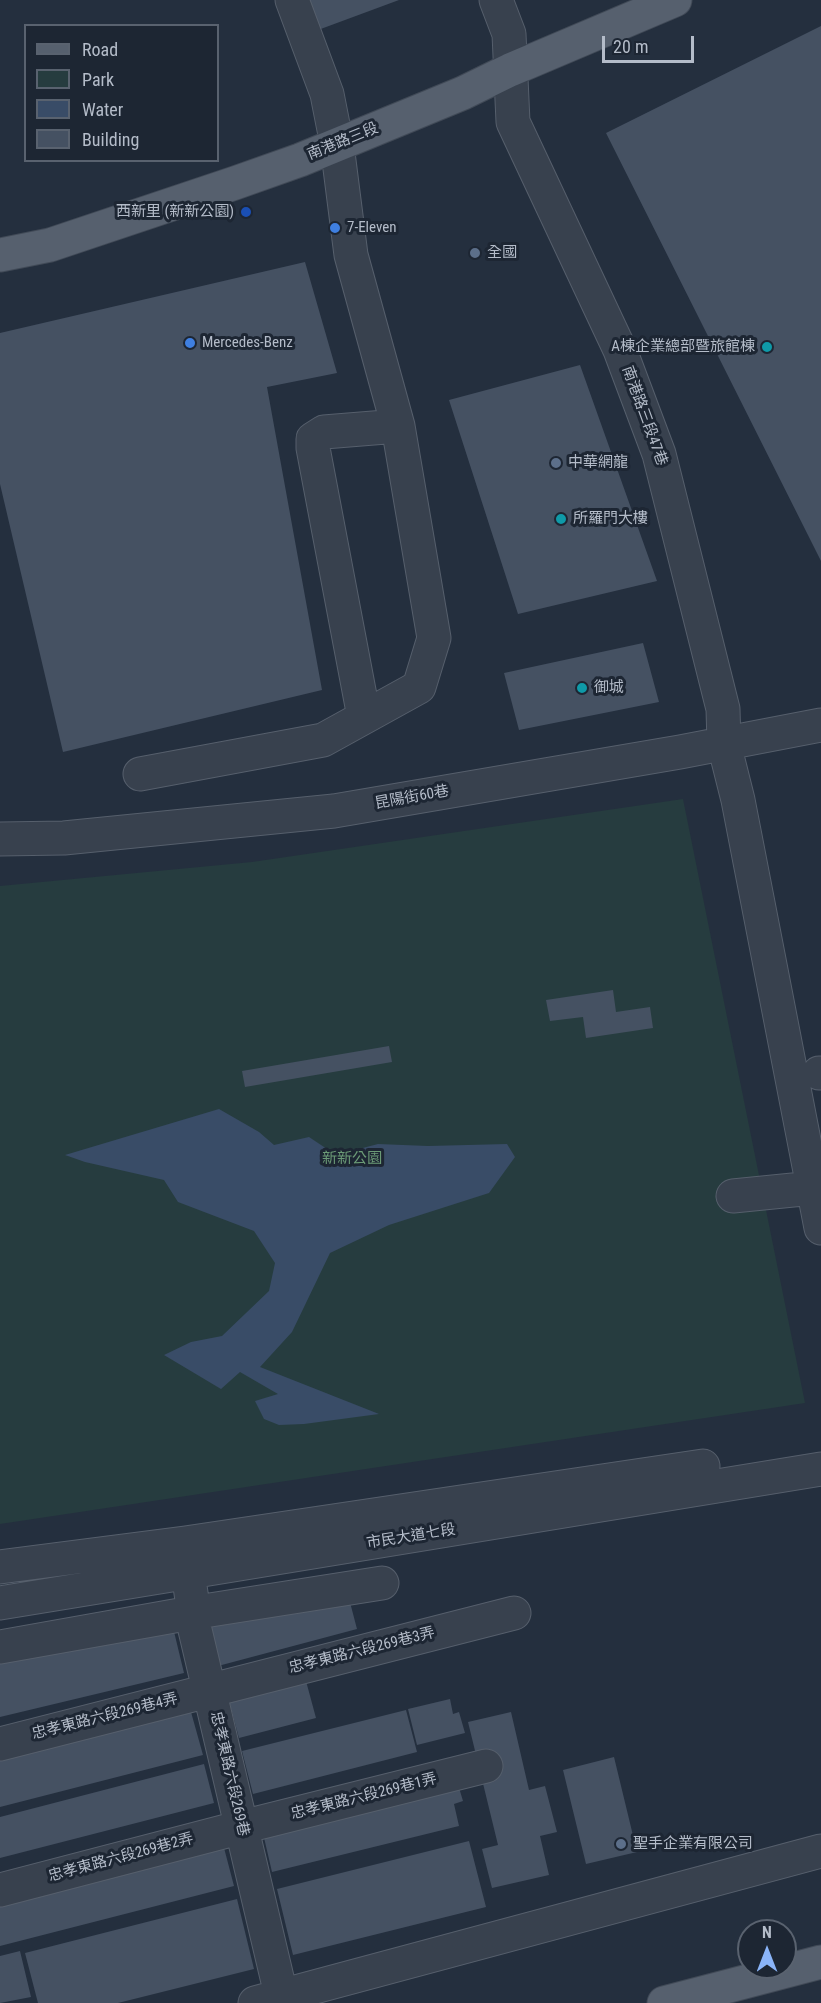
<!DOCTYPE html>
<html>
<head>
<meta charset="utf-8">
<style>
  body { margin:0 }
  #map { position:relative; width:821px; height:2003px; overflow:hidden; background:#242f3e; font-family:"Roboto Condensed",sans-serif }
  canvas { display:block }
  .legend { position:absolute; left:24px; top:24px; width:195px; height:138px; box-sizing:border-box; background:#1d2633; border:2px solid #59626f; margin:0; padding:8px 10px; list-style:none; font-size:18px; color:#b4bcc9 }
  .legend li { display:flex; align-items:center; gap:12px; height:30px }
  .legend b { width:30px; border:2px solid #59626f }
  .north { position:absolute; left:737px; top:1919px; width:60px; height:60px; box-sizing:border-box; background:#1d2633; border:2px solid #59626f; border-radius:50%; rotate:0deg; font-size:16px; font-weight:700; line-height:24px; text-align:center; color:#b4bcc9 }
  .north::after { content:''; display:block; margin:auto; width:21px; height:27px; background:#8ab4f8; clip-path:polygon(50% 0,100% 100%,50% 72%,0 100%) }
  .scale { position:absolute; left:602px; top:36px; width:92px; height:27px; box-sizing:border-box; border:3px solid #b4bcc9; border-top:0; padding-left:8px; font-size:18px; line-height:21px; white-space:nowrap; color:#b4bcc9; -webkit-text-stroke:4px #1d2633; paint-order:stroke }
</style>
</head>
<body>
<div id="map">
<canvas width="821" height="2003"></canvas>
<ul class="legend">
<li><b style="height:8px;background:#56606e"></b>Road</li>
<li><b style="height:16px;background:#263c3f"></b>Park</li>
<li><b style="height:16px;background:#394c67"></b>Water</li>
<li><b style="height:16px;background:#455162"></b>Building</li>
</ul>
<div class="north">N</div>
<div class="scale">20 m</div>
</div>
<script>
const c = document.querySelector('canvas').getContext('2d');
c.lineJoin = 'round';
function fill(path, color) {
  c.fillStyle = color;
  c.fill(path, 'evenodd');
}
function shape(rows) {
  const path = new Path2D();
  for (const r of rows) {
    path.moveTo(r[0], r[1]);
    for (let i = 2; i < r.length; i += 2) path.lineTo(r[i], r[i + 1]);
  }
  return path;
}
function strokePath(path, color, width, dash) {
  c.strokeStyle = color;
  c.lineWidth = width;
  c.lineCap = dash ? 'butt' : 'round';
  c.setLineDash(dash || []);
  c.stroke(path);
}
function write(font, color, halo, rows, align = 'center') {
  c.font = font + ' "Roboto Condensed","Noto Sans TC",sans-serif';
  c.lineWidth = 6;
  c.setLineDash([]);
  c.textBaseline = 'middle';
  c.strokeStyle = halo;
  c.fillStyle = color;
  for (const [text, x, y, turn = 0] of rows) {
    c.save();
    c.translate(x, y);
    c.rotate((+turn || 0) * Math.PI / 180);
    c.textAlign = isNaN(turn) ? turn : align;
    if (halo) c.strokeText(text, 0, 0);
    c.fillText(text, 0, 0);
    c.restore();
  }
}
const green = shape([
  [683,799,805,1403,0,1524,0,886,252,862]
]);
const water = shape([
  [219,1109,259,1132,274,1145,309,1137,336,1155,378,1144,428,1146,507,1144,515,1157,489,1193,389,1225,330,1253,292,1332,260,1367,379,1414,304,1424,279,1425,264,1419,255,1401,278,1394,240,1372,221,1389,164,1355,191,1342,222,1336,269,1291,275,1263,254,1231,178,1202,164,1180,85,1162,65,1155]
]);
const building = shape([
  [307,0,399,0,318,30],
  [821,26,821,561,606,133],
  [305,262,337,373,267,387,322,690,63,752,0,484,0,333],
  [580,365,657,581,518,614,449,400],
  [643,643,659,702,519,730,504,673],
  [613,990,616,1012,650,1007,653,1028,586,1038,583,1017,550,1021,546,1000],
  [389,1046,392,1062,245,1087,242,1071],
  [346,1587,357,1629,218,1666,205,1621],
  [170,1615,184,1673,0,1717,0,1656],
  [306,1681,316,1718,239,1738,229,1701],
  [450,1699,453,1714,459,1712,465,1733,417,1745,408,1709],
  [406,1710,417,1752,253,1794,242,1751],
  [191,1712,203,1755,0,1807,0,1761],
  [511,1712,529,1790,545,1786,557,1832,540,1836,549,1875,492,1888,482,1849,498,1845,468,1722],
  [614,1757,637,1852,586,1864,563,1770],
  [204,1764,214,1803,0,1858,0,1817],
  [457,1781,463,1801,454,1804,459,1826,272,1872,262,1829],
  [469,1841,486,1907,293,1955,277,1889],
  [223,1844,234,1886,0,1946,0,1901],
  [237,1899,254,1969,118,2003,38,2003,25,1953],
  [20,1951,31,1997,0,2003,0,1956]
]);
const minor = shape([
  [496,0,509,34,513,122,620,350,659,454,723,709,724,744,738,800,821,1228],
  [364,717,313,448,313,439,324,432,398,426],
  [140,774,323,740,419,687,434,638,398,426,351,255,337,145,327,94,292,0],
  [0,839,64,838,334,811,680,752,821,725],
  [819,1073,821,1073],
  [733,1196,813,1188],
  [185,1551,192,1600,191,1613,283,2003],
  [0,1567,185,1543,703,1466],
  [0,1603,821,1469],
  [0,1647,191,1613,382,1583],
  [0,1744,514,1613],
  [0,1890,242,1827,486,1766],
  [255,2003,821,1851]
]);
const major = shape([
  [0,255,50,245,235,183,300,160,463,93,510,70,675,0],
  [664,2003,821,1962]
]);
const markers = [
  [246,212,6,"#1a4fb4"],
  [335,228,6,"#3f7fe0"],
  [475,253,6,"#5c6f8a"],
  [190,343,6,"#3f7fe0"],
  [767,347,6,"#0f9aa8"],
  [556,463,6,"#5c6f8a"],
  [561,519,6,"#0f9aa8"],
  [582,688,6,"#0f9aa8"],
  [621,1844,6,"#5c6f8a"]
];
const streetNames = [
  ["南港路三段",343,142,-22],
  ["南港路三段47巷",644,416,70],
  ["昆陽街60巷",412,798,-10],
  ["市民大道七段",411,1537,-9],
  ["忠孝東路六段269巷3弄",362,1651,-14],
  ["忠孝東路六段269巷4弄",105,1717,-14],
  ["忠孝東路六段269巷",229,1774,77],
  ["忠孝東路六段269巷1弄",364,1797,-14],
  ["忠孝東路六段269巷2弄",121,1858,-15]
];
const poiNames = [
  ["西新里 (新新公園)",234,212,"right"],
  ["7-Eleven",347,228],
  ["全國",487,253],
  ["Mercedes-Benz",202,343],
  ["A棟企業總部暨旅館棟",755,347,"right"],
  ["中華網龍",568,463],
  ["所羅門大樓",573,519],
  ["御城",594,688],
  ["聖手企業有限公司",633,1844]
];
const parkNames = [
  ["新新公園",352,1159]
];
fill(green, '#263c3f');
fill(water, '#394c67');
fill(building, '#455162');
strokePath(minor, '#565f6c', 35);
strokePath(major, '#414a57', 35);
strokePath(minor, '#38414e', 33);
strokePath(major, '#56606e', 33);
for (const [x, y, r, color] of markers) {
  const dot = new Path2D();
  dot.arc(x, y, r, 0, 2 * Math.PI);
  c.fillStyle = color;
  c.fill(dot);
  strokePath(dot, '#1d2633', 2);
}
write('15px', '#b4bcc9', '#1d2633', streetNames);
write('15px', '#b4bcc9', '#1d2633', poiNames, 'left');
write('15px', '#6b9a76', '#1d2633', parkNames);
</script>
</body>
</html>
